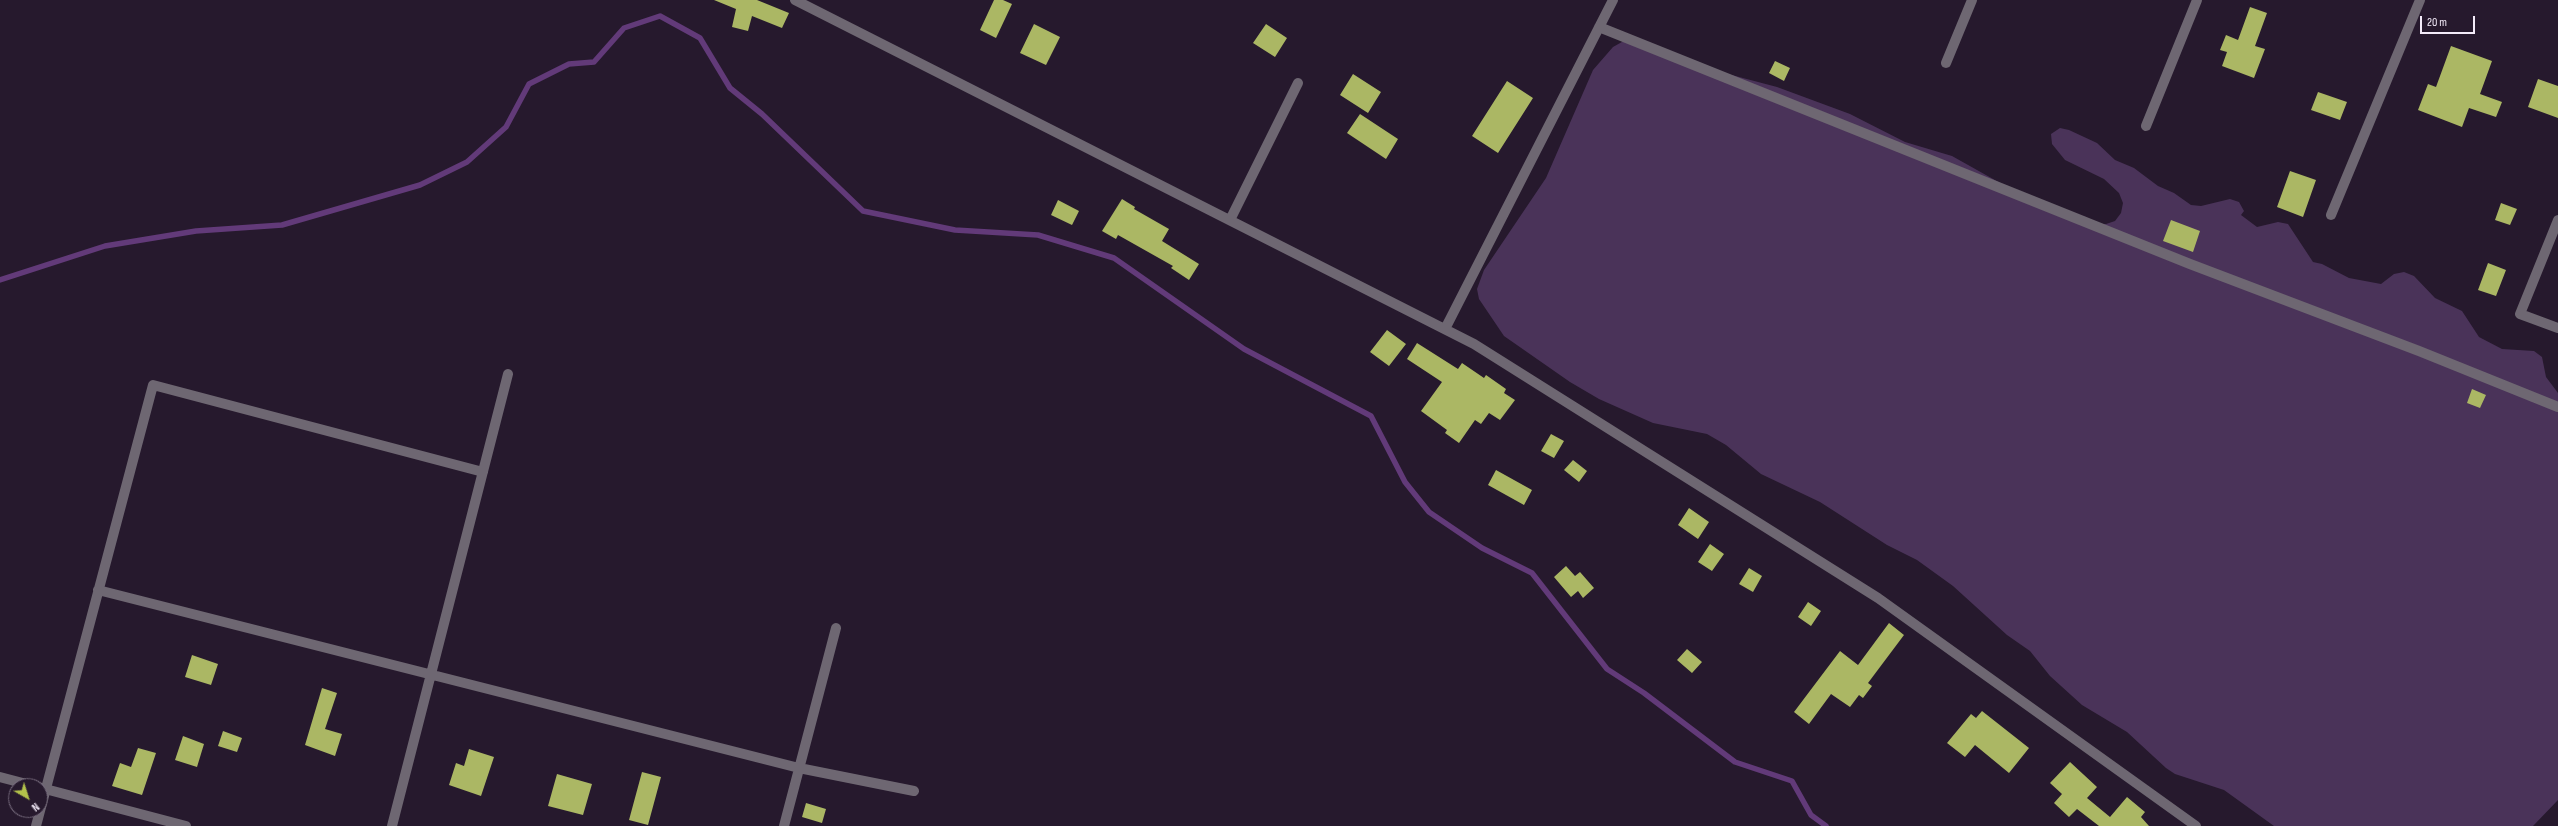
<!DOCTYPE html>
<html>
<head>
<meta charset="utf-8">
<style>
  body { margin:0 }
  #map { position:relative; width:2558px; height:826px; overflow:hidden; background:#26192d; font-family:"Sofia Sans Condensed",sans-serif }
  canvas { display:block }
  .north { position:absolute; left:8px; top:778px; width:40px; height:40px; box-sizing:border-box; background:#26192d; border:1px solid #786d7f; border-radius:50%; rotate:141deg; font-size:11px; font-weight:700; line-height:16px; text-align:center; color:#f3ebf9 }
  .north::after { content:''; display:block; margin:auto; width:14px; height:18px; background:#b3c24b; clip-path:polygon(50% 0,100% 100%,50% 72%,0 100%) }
  .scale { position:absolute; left:2420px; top:16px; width:55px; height:18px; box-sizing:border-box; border:2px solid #f3ebf9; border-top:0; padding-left:5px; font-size:12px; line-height:14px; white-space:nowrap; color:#f3ebf9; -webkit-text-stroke:3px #26192d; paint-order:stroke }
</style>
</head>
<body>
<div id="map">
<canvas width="2558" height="826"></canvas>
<div class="north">N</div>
<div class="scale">20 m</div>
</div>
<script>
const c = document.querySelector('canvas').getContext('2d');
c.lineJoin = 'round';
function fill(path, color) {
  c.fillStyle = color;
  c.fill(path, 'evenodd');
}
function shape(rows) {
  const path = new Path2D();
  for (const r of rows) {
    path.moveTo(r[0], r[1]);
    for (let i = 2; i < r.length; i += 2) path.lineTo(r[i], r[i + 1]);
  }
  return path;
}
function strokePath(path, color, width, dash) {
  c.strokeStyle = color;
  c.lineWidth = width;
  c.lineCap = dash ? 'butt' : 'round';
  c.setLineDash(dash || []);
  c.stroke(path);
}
const green = shape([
  [1629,38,1724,73,1777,87,1850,114,1905,142,1952,156,2002,184,2040,199,2084,225,2106,224,2115,221,2121,213,2123,203,2119,193,2104,179,2065,160,2052,144,2051,134,2060,128,2069,130,2097,143,2115,160,2134,168,2158,186,2174,193,2191,205,2201,206,2230,199,2239,202,2244,211,2241,215,2257,227,2278,222,2288,224,2313,262,2322,264,2349,278,2381,284,2394,274,2404,272,2414,276,2435,298,2462,311,2479,337,2502,349,2534,351,2542,357,2546,377,2558,393,2558,800,2533,826,2274,826,2224,790,2175,774,2166,768,2127,732,2082,705,2050,676,2030,651,2007,635,1953,586,1917,560,1887,545,1820,502,1761,474,1726,445,1707,434,1653,423,1599,399,1570,382,1504,336,1479,299,1477,289,1484,270,1546,178,1593,70,1613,47]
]);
const stream = shape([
  [0,280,105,246,196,231,282,225,420,185,467,162,506,127,529,84,569,64,594,62,624,28,660,16,700,38,730,88,762,114,863,211,955,230,1038,235,1114,258,1244,349,1371,416,1405,482,1429,512,1482,548,1532,573,1607,669,1644,693,1735,762,1792,781,1811,815,1826,826]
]);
const building = shape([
  [714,0,757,0,789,13,782,28,752,16,748,31,732,27,736,9],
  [994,0,1003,0,1012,4,996,38,980,30],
  [2250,7,2267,13,2255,46,2265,49,2254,78,2222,66,2227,52,2220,50,2226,35,2238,40],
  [1034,24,1060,37,1046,65,1020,53],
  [1266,24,1287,38,1275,57,1253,43],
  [2451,46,2492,61,2480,94,2502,102,2496,117,2469,108,2462,127,2418,110,2428,84,2436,87],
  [1775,61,1790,68,1784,81,1769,73],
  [1353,74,1381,92,1368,113,1340,95],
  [2538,79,2558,86,2558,118,2528,107],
  [1507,81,1533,98,1498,153,1472,136],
  [2318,92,2347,102,2340,120,2311,110],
  [1360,114,1398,139,1386,159,1347,133],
  [2290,171,2316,180,2303,217,2277,207],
  [1122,199,1135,207,1134,209,1169,229,1162,241,1199,264,1189,280,1171,268,1173,266,1118,235,1116,239,1102,231],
  [1058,200,1079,211,1072,225,1051,215],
  [2501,203,2517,209,2510,225,2495,220],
  [2171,220,2200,231,2193,252,2163,241],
  [2488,263,2506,270,2496,296,2478,290],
  [1387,330,1406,344,1389,366,1370,352],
  [1417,343,1458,369,1462,363,1484,378,1486,375,1506,389,1504,393,1515,400,1500,420,1489,413,1481,424,1475,420,1459,443,1445,433,1447,430,1421,411,1442,382,1407,359],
  [2472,389,2486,395,2480,408,2467,403],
  [1551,434,1564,441,1554,458,1541,451],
  [1573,460,1587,471,1579,482,1564,470],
  [1496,470,1532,490,1524,505,1488,485],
  [1689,508,1709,522,1698,539,1678,525],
  [1710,544,1724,554,1712,571,1698,562],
  [1566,566,1575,576,1580,572,1594,588,1583,598,1578,591,1571,597,1554,577],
  [1749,568,1762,576,1753,592,1739,584],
  [1808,602,1821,611,1811,626,1798,617],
  [1889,623,1904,635,1868,683,1872,686,1863,698,1859,695,1850,707,1831,694,1809,724,1794,712,1840,651,1858,665],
  [1687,649,1702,662,1692,673,1677,660],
  [192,655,218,664,211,685,185,677],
  [322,688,337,693,325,729,342,734,335,756,305,745],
  [1982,711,2029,748,2009,773,1975,745,1965,757,1947,743,1971,714,1976,718],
  [223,731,242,738,237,752,218,746],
  [183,736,204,744,197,767,175,760],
  [138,748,156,753,142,795,112,786,120,763,131,767],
  [469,749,494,757,481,796,449,785,456,763,464,766],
  [2070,762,2097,787,2087,798,2110,817,2127,797,2145,812,2141,817,2149,826,2099,826,2077,809,2069,817,2054,803,2062,794,2050,783],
  [642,772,661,777,648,825,629,820],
  [557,774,592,784,583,815,548,806],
  [806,803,826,809,822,823,802,817]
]);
const minor = shape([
  [795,0,1474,344,1878,598,2196,826],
  [1599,27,2190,264,2419,351,2558,407],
  [1946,63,1972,0],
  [2146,126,2197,0],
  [2331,215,2420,0],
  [1230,220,1298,83],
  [2558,220,2520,314,2558,328],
  [1445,329,1613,0],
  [98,590,799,768,914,791],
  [0,777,186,826],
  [36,826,153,385,483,472],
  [392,826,508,374],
  [784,826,836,628]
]);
fill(green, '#4a3359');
strokePath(stream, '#623a79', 5.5);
fill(building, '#abb764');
strokePath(minor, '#6e6772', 10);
</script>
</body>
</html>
